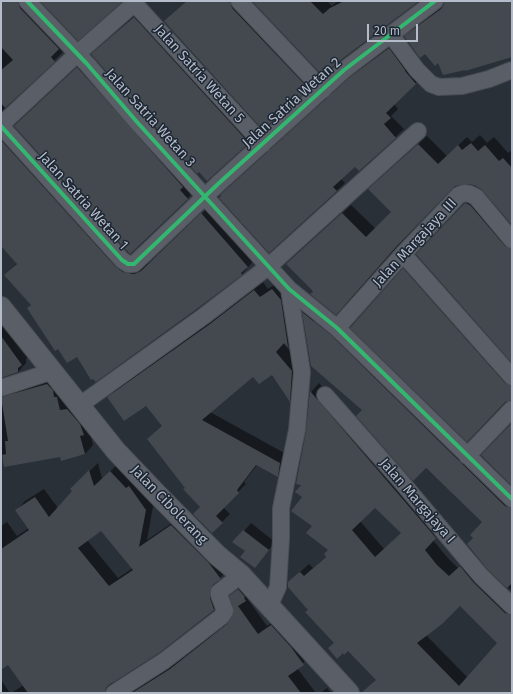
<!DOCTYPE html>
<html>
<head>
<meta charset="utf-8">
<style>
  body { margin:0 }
  #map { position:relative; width:513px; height:694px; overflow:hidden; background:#2a3038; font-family:"Fira Sans",sans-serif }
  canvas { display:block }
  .frame { position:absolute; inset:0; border:2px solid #b4bcc9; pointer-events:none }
  .scale { position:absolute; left:367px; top:24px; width:51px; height:18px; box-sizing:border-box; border:2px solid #b4bcc9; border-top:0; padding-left:5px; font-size:12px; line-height:14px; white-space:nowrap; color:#b4bcc9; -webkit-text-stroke:3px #1d2633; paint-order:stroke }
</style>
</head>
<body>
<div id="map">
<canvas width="513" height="694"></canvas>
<div class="frame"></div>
<div class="scale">20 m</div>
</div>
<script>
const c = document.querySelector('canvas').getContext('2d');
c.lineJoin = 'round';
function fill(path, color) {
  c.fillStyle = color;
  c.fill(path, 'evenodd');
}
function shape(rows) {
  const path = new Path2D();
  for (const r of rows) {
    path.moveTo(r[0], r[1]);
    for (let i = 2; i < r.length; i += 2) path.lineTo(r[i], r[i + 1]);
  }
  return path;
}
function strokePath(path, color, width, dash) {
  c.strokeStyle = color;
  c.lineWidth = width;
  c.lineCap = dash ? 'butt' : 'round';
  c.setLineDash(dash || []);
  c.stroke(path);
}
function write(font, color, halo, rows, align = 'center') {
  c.font = font + ' "Fira Sans",sans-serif';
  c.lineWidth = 3;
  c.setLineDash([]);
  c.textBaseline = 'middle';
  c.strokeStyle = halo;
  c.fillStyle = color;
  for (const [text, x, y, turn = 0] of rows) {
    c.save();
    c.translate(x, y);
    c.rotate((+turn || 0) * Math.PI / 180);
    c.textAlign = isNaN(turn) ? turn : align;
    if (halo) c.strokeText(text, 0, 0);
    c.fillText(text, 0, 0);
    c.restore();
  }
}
const shadow = shape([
  [1,1,31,1,67,39,59,47,63,52,1,112],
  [187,1,243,1,317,80,308,88],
  [253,1,327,1,332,6,338,1,418,1,338,62],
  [445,1,512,1,512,56,439,61,425,53,405,37,414,28,445,5],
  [141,10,256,135,207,180,100,47],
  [397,41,424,75,394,104,398,109,391,116,404,129,359,170,356,166,341,179,345,183,336,191,234,183,359,69],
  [88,57,198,188,188,198,26,115],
  [1,120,124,258,144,265,150,262,211,205,256,258,242,274,198,308,77,356,6,275,17,263,1,244],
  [480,135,487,143,494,137,508,153,512,150,512,224,481,188,474,184,466,183,455,185,405,238,345,305,314,291,287,264,351,205,376,229,392,212,378,181,427,136,447,156,467,137,472,142],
  [475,195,512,236,512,361,466,204],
  [412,260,512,373,512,399,404,269],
  [280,281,296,338,288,346,284,342,283,343,300,362,298,393,290,401,272,373,254,375,210,412,288,455,286,468,277,476,257,465,244,482,246,484,223,507,230,514,212,532,202,507,148,439,163,426,146,405,108,398,116,389,219,316,263,282,268,289],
  [312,304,512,495,512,591,489,569,474,538,483,522,363,409,312,365,303,312],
  [314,320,335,337,334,339,314,322],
  [1,317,30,355,26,359,26,363,18,372,1,378],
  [56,376,89,428,93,445,85,454,60,456,1,457,1,383],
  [319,383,444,528,433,540,446,556,458,568,469,558,512,602,512,693,366,693,377,679,348,649,335,643,289,582,309,564,313,568,327,556,329,550,313,526,303,497,303,484,311,392],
  [375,507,402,533,384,549,360,521],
  [460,605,498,643,468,678,426,635],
  [98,463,102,479,119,463,154,501,147,540,181,517,229,569,220,578,218,582,222,601,213,610,113,681,114,689,119,693,11,693,24,685,8,664,1,668,1,526,7,522,17,536,29,528,17,510,25,501,44,489,58,508,73,491,71,489],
  [101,530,133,568,118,578,87,540],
  [251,523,275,542,255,567,246,550,244,531],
  [239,587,254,591,247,598,267,626,280,617,312,655,297,668,316,693,128,693,179,661,230,621,236,612,231,596],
  [1,680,10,693,1,693],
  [327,688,331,693,321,693]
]);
const building = shape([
  [1,1,18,1,20,8,59,49,51,57,55,62,5,108,1,103,1,70,13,60,1,47],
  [40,1,123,1,78,41],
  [187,1,230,1,232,8,309,89,263,130,164,21],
  [252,1,310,1,323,14,330,8,344,1,419,1,338,62,323,76],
  [444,1,512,1,512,57,465,71,465,70,443,75,438,63,435,66,425,54,420,58,404,36,441,9,444,5],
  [134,17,249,143,207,181,199,172,197,174,91,54],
  [389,48,405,70,405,71,416,84,386,113,391,118,384,124,396,138,359,171,355,167,333,187,337,191,269,253,219,198,221,196,220,195,350,77],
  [77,67,183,187,180,190,188,199,130,254,14,126],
  [1,140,115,266,123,272,134,274,141,271,201,213,248,267,241,273,242,275,198,308,96,382,93,379,91,380,77,357,67,363,58,349,55,351,27,308,31,305,4,275,17,264,1,246],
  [471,143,478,151,485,145,499,161,503,158,512,168,512,225,481,189,474,185,466,184,455,186,396,247,336,315,310,294,313,292,312,290,286,264,342,213,366,237,391,212,368,189,418,144,438,164,458,145,462,150],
  [465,203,470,205,505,246,512,249,512,363,416,254],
  [403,268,505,383,512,386,512,400,505,402,467,442,350,328],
  [272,289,281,300,288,347,284,343,276,352,292,371,290,402,272,375,259,384,253,377,202,420,280,463,278,477,256,465,237,490,239,493,216,516,223,523,212,533,193,514,200,507,183,489,185,488,147,439,162,426,146,406,124,421,107,397,210,324,254,290,260,297],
  [302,312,331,335,505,506,512,508,512,583,507,588,488,570,467,544,473,538,470,535,482,522,426,468,413,481,356,416,362,410,311,366],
  [1,336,22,365,18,368,18,372,1,378],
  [47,384,53,390,54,397,57,397,60,410,67,409,80,424,84,435,80,436,85,454,61,461,60,457,4,467,2,455,6,454,5,441,8,441,1,397],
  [310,391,436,538,425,550,437,565,449,576,460,566,474,583,505,613,512,615,512,693,361,693,376,680,348,651,344,655,343,653,337,659,328,648,334,643,305,612,308,610,288,587,288,582,297,574,300,572,304,576,326,557,324,554,328,550,306,533,312,526,291,511,302,497,295,492,301,485,296,484,306,432],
  [375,508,401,533,375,557,352,530],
  [460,606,497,643,459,686,417,643,442,624],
  [512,423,512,486,481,455],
  [89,470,94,486,110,471,126,488,129,486,146,510,139,547,171,525,208,562,221,579,213,585,210,592,210,598,214,610,159,653,109,685,106,688,105,693,28,693,8,665,1,670,1,549,29,530,15,510,35,497,49,517,72,491,70,489],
  [101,531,133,570,109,586,78,548],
  [243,530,269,550,255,568,240,557,245,551,232,542],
  [238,589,245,597,244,598,246,601,238,606,258,634,271,625,291,647,304,665,288,676,301,693,132,693,170,669,227,624,234,612,229,596]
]);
const minor = shape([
  [27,1,87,64,137,122,289,289,337,328,512,499],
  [239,1,323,90],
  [134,3,263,144],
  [391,35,417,70,431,84,439,87,462,86,489,79,512,70],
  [1,125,77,54,137,1],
  [1,126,122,260,128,264,134,264,218,184,344,70,435,1],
  [403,254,512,377],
  [337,328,403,254,459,195,464,193,470,194,476,197,512,240],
  [1,388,53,371],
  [325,395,399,479,481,576,512,606],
  [80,405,204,316,269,266,418,131],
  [467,456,512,409],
  [267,604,273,598,278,587,281,539,281,508,297,430,302,372,289,289],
  [114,693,164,661,221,617,225,611,219,595,219,592,241,575]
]);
const tertiary = shape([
  [1,307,116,451,156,493,217,555,241,575,349,693]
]);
const cycleway = shape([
  [27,1,87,64,137,122,289,289,337,328,512,499],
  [1,126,122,260,128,264,134,264,218,184,344,70,435,1]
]);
const streetNames = [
  ["Jalan Satria Wetan 5",199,74,48],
  ["Jalan Satria Wetan 2",292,103,-42],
  ["Jalan Satria Wetan 3",150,118,48],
  ["Jalan Satria Wetan 1",83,201,48],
  ["Jalan Margajaya III",415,243,-47],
  ["Jalan Margajaya I",417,501,49],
  ["Jalan Cibolerang",169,505,46]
];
fill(shadow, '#0007');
fill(building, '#444950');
strokePath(minor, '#484c53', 18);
strokePath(tertiary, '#484c53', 22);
strokePath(minor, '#5a5e66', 16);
strokePath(tertiary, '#5a5e66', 20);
strokePath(cycleway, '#33b770', 4);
write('14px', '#b4bcc9', '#1d2633', streetNames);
</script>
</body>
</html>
